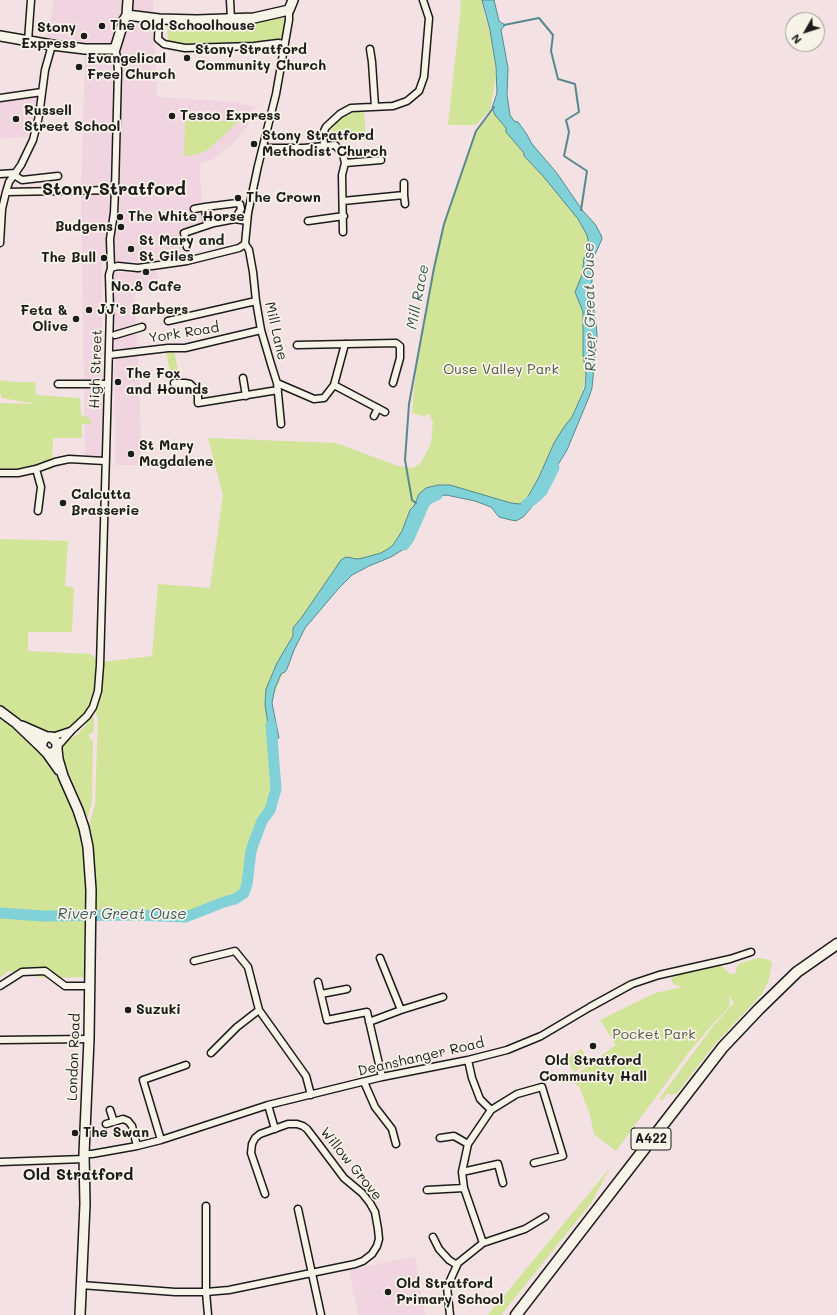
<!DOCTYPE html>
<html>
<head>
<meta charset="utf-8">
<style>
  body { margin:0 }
  #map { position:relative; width:837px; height:1315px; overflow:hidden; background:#f3e1e3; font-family:Mali,sans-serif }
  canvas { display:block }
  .north { position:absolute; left:785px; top:12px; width:40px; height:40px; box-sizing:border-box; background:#f7f3e8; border:1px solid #9f9d96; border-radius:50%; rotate:231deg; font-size:11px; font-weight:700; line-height:16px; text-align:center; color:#1c1c1c }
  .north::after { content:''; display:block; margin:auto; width:14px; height:18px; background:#1c1c1c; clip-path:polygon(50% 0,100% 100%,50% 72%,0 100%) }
</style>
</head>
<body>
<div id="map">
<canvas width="837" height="1315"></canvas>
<div class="north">N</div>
</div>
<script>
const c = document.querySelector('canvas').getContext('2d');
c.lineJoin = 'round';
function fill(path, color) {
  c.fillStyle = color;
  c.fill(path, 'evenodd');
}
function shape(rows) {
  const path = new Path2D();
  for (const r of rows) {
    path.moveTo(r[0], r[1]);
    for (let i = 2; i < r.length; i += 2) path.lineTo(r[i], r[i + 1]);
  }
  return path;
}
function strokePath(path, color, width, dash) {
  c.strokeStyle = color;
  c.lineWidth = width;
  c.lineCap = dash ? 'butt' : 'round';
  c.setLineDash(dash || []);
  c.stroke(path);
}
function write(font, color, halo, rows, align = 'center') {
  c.font = font + ' Mali,sans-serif';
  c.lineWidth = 3.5;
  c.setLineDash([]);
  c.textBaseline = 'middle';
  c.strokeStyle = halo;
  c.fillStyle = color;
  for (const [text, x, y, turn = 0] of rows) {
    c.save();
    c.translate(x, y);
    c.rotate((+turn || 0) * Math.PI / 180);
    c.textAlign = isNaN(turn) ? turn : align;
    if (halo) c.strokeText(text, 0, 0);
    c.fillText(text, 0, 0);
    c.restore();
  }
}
const built = shape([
  [54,0,153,0,157,97,237,102,254,107,248,125,236,141,214,159,199,164,202,200,202,224,180,229,186,255,153,261,102,263,103,456,85,455,81,194,85,53,83,42,47,38],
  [37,97,29,136,0,139,0,102],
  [157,271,158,288,142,290,134,296,139,376,142,465,115,465,114,273],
  [415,1256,425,1315,358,1315,349,1270]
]);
const green = shape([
  [460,0,482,0,484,13,491,35,496,77,490,110,476,125,448,125,461,6],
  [282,18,286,21,283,41,255,44,185,45,168,43,167,24,218,25,255,22],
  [496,108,599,235,588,274,596,315,576,429,526,509,433,488,425,491,400,547,346,578,299,632,271,703,276,781,239,892,215,908,181,918,134,911,91,912,89,977,46,978,8,971,0,978,0,539,68,541,65,586,74,588,72,632,28,632,28,651,91,654,98,661,102,662,152,656,158,584,210,588,223,495,208,438,336,443,398,466,412,468,420,464,431,444,433,422,429,414,423,416,412,413,417,360,434,268,444,224,476,131],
  [93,708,98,717,95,805,86,835,84,828,48,761,37,748,32,727,50,732,72,730],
  [364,110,366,140,340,142,333,137,328,137,335,124,344,117,355,112],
  [185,121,239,121,208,150,194,155,184,156],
  [174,350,179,376,171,377,166,351],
  [0,380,14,382,35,382,36,395,80,398,81,415,91,419,91,424,82,424,82,438,53,438,52,470,0,471,0,403,36,404,2,398,0,392],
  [91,716,94,717,94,730,92,733,89,734,89,737,93,742,92,800,88,817,86,816,77,791,63,766,60,753,65,743,78,734,85,726],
  [759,958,769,960,772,963,769,980,761,995,715,1044,677,1093,671,1095,667,1094,665,1098,662,1100,659,1099,714,1025,734,1003,729,995,730,1006,711,1026,689,1052,616,1151,594,1134,590,1115,579,1086,572,1082,582,1070,616,1045,600,1020,655,993,683,987,674,985,671,979,674,977,684,972,703,970,711,966,715,966,719,964,730,974,734,974,736,973,737,966,740,963],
  [581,1049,590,1062,574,1072,570,1065,564,1061],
  [610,1168,591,1203,501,1315,488,1315]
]);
const water = shape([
  [482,0,494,0,499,21,505,25,501,30,508,68,507,95,510,115,514,121,518,122,526,133,532,144,556,172,583,211,595,224,601,235,602,239,592,261,592,281,590,290,596,323,597,335,592,388,589,397,567,450,531,508,523,517,516,521,511,520,499,517,491,507,475,501,446,495,434,497,423,505,416,514,411,526,411,531,412,535,407,547,391,557,369,566,352,575,339,588,305,628,294,650,287,669,285,672,281,674,275,688,272,703,279,738,270,739,265,704,266,689,277,663,293,636,293,628,302,617,341,560,346,557,357,559,363,558,381,553,388,549,393,545,402,531,410,510,414,506,419,494,426,488,438,485,450,485,511,503,520,504,525,502,539,477,554,443,564,427,572,417,585,388,586,375,583,354,583,312,575,292,582,275,584,258,588,245,588,240,587,235,578,219,543,176,524,156,524,153,506,132,506,128,495,115,492,108,497,93,496,67,490,30,482,0]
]);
const stream = shape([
  [504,25,539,18,553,35,551,51,558,79,575,84,579,112,566,120,569,132,564,156,587,171,581,210],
  [416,503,412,500,405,460,409,404,434,268,444,224,476,131,494,107]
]);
const river = shape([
  [526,505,536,497,542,491,554,468],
  [404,545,409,538,424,504,428,499,437,495],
  [0,913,43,916,134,915,186,917,224,902,235,899,244,893,247,884,251,851,254,842,262,821,270,810,276,789,271,725]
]);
const street = shape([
  [230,0,231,19],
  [159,19,158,39,164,44,185,48,254,46,278,43,284,44],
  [28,41,31,0],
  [370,49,372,62,375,107],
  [0,98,42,92],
  [324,145,323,133,326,127,340,114,351,108,393,106,407,101,419,91,424,77,429,18,423,0],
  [263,146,268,148,304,148,335,145,343,154,345,163,342,175,343,232],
  [345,163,381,160],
  [0,174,16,173],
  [14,175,22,180,58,176],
  [6,192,115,190],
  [404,195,405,204],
  [343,201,404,195,404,183],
  [194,209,205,207],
  [308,221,344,216],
  [207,225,205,207,237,203,240,204,241,209,235,219],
  [0,243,2,209,6,192,9,182,21,165,33,140,39,116,45,70,52,45],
  [245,244,249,250,253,272,256,301,261,330,271,364,277,383,281,424],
  [187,247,184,233,214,223,235,219,247,221],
  [111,268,118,266,138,268,187,261,239,248,245,244,248,213,258,166,276,94,289,20,289,10],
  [168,321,256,301],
  [115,335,142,327],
  [297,345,396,343,400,346,400,358,393,383],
  [109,355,168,348,185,348,261,330],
  [243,378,246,396],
  [174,383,185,383,190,384,195,389,198,395,198,403,278,390],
  [277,383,314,399,324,398,334,385,345,344],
  [58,384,108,384],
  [334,385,385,412],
  [374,416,378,408],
  [36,469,41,487,38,511],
  [0,473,18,473,36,469,55,462,69,459,105,461],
  [52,737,70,731],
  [57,747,72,730,87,716,93,707,98,691,100,665,108,384,110,311,109,275,111,268,110,239,114,213,115,190,118,71,117,57,115,49],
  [194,961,235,951,248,967,259,1010,306,1076,311,1095],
  [318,982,327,1020,367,1012,382,1077],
  [0,986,22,972,45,971,65,986,89,986],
  [321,994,347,989],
  [401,1010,443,997],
  [369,1022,401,1010,380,958],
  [0,1040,89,1039],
  [211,1053,237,1027,259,1010],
  [468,1060,472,1078,480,1099,491,1110],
  [364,1082,375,1107,392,1129,396,1144],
  [268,1105,275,1129],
  [110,1110,114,1122],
  [106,1124,123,1119,128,1121,132,1126,137,1146],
  [440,1138,454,1136,468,1144],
  [161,1140,143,1080,186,1065],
  [84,1154,92,1154,137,1146,161,1140,268,1105,382,1077,468,1060,507,1050,541,1036,590,1007,632,984,659,975,730,959,751,952],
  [0,1162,84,1159],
  [462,1172,498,1164,503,1183],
  [427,1190,464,1188],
  [206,1206,206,1292,208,1315],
  [298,1209,321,1315],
  [433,1237,439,1249,449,1260,457,1265],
  [483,1243,464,1188,462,1172,468,1144,491,1110,517,1094,542,1087,563,1156,534,1163],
  [81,1285,175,1292,206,1292,229,1290,355,1264,363,1261,372,1254,377,1246,379,1239,378,1229,375,1212,370,1203,362,1193,344,1178,317,1142,307,1129,303,1126,297,1124,288,1124,260,1134,255,1138,252,1144,251,1153,265,1194],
  [450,1315,447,1287,458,1263,483,1243,525,1229,545,1217]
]);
const secondary = shape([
  [127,15,159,19,197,20,254,18,289,10,293,0],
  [0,36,52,45,85,49,115,49,124,20,127,15,128,0],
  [0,711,16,723,41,747],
  [22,726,47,737],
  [57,749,58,759,63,776,78,810,84,828,88,847,91,890,89,1039,84,1154,85,1204,80,1315],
  [47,753,53,753,57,749,57,743,52,737,47,737,43,740,41,747,47,753,59,770]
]);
const primary = shape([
  [516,1315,723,1047,759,1009,797,972,837,944]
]);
const markers = [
  [102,26,4,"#1c1c1c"],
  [84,36,4,"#1c1c1c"],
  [187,58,4,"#1c1c1c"],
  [79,67,4,"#1c1c1c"],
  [172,116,4,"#1c1c1c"],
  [16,119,4,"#1c1c1c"],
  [254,144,4,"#1c1c1c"],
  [238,198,4,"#1c1c1c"],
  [120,217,4,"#1c1c1c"],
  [121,227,4,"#1c1c1c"],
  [131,249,4,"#1c1c1c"],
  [104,258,4,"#1c1c1c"],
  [146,272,4,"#1c1c1c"],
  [89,310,4,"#1c1c1c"],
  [76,319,4,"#1c1c1c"],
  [118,382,4,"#1c1c1c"],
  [131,454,4,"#1c1c1c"],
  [63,503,4,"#1c1c1c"],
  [128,1010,4,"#1c1c1c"],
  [593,1046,4,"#1c1c1c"],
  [75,1133,4,"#1c1c1c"],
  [388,1292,4,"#1c1c1c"]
];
const shields = [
  [651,1139,40]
];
const shieldNames = [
  ["A422",651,1139]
];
const poiNames = [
  ["The Old Schoolhouse",110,26],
  ["Stony",76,28,"right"],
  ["Express",76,44,"right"],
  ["Stony Stratford",195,50],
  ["Community Church",195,66],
  ["Evangelical",87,59],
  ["Free Church",87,75],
  ["Russell",24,111],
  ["Street School",24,127],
  ["Tesco Express",180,116],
  ["Stony Stratford",262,136],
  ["Methodist Church",262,152],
  ["The Crown",246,198],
  ["The White Horse",128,217],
  ["Budgens",113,227,"right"],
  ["St Mary and",139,241],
  ["St Giles",139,257],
  ["The Bull",96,258,"right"],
  ["No.8 Cafe",146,287,"center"],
  ["JJ's Barbers",97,310],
  ["Feta &",68,311,"right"],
  ["Olive",68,327,"right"],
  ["The Fox",126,374],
  ["and Hounds",126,390],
  ["St Mary",139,446],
  ["Magdalene",139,462],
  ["Calcutta",71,495],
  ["Brasserie",71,511],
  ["Suzuki",136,1010],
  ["Old Stratford",593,1061,"center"],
  ["Community Hall",593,1077,"center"],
  ["The Swan",83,1133],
  ["Old Stratford",396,1284],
  ["Primary School",396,1300]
];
const streetNames = [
  ["Mill Lane",276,331,77],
  ["York Road",184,333,-9],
  ["High Street",96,369,-88],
  ["London Road",74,1057,-88],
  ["Deanshanger Road",421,1057,-13],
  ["Willow Grove",351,1164,51]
];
const parkNames = [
  ["Ouse Valley Park",501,370],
  ["Pocket Park",654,1035]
];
const waterNames = [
  ["Mill Race",418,297,-79],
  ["River Great Ouse",590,307,-91],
  ["River Great Ouse",122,914]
];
const quarterNames = [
  ["Old Stratford",78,1175]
];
const districtNames = [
  ["Stony Stratford",114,189]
];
fill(built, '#f0d5e0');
fill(green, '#d1e498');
fill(water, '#80d1d8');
strokePath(water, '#58898d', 1);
strokePath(stream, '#58898d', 2);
strokePath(river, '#80d1d8', 11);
strokePath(street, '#1c1c1c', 9);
strokePath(secondary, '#1c1c1c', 12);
strokePath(primary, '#1c1c1c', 13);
strokePath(street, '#f7f3e8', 6);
strokePath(secondary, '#f7f3e8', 9);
strokePath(primary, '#f7f3e8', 10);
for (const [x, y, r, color] of markers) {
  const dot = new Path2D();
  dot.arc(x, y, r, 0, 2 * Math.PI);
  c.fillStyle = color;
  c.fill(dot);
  strokePath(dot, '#f7f3e8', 1.5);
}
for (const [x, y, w] of shields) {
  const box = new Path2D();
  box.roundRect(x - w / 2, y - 11, w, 22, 3);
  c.fillStyle = '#f7f3e8';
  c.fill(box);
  strokePath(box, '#1c1c1c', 1);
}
write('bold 13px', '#1c1c1c', null, shieldNames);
write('bold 14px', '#1c1c1c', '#f7f3e8', poiNames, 'left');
write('14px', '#1c1c1c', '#f7f3e8', streetNames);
write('14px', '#525841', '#f7f3e8', parkNames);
write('italic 15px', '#3f5b5e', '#f7f3e8', waterNames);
write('bold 16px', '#1c1c1c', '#f7f3e8', quarterNames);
write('bold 18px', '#1c1c1c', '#f7f3e8', districtNames);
</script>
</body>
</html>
